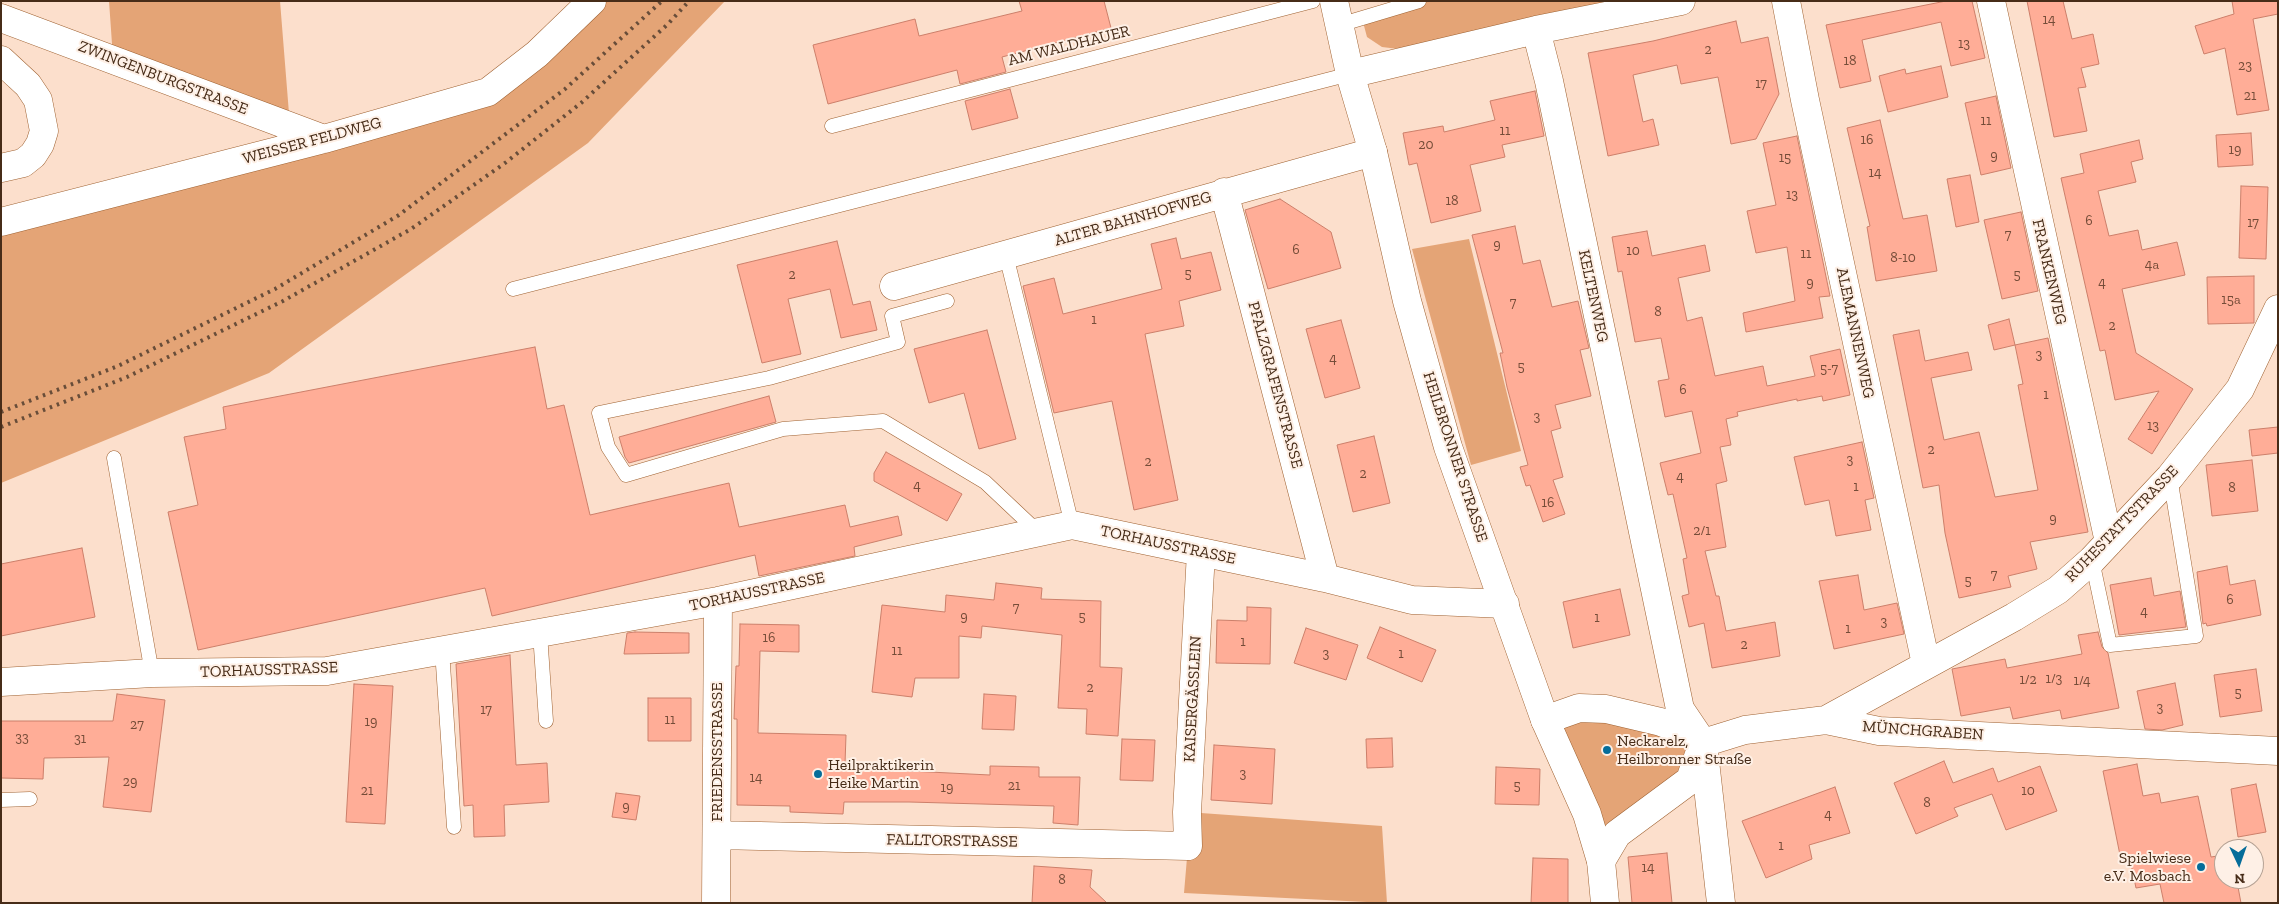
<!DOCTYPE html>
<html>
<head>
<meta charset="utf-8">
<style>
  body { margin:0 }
  #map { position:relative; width:2279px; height:904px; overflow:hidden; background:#fcdfcc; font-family:"Zilla Slab",serif }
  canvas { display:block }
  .frame { position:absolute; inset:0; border:2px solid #472c18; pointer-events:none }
  .north { position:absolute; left:2214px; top:839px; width:50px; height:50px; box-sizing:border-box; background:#fef0e6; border:1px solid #b5a294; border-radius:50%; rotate:177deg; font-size:14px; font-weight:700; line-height:20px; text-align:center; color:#472c18 }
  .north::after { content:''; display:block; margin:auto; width:18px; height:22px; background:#066d9a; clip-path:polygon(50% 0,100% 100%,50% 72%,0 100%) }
</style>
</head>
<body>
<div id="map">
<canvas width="2279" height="904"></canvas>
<div class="frame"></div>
<div class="north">N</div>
</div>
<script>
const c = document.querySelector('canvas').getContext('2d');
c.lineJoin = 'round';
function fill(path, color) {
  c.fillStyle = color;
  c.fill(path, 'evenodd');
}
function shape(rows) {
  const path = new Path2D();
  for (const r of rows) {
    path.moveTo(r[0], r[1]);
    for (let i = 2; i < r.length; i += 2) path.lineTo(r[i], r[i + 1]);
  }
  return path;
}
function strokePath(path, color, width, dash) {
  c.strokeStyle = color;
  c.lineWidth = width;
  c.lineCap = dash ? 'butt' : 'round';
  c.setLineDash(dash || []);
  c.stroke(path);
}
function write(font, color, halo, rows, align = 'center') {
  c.font = font + ' "Zilla Slab",serif';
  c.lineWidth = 4;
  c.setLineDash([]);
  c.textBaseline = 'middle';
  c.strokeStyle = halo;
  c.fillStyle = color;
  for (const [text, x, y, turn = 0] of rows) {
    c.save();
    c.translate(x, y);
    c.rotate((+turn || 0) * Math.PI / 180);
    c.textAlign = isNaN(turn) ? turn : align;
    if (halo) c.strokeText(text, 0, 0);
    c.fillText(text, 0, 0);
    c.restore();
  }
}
const green = shape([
  [109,1,280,1,290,126,113,58],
  [599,1,725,1,588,143,269,373,1,483,1,220,487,92],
  [1421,1,1642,1,1407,50,1382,47,1367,37,1363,22],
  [1469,239,1521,451,1471,465,1412,249],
  [1579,708,1686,732,1690,780,1601,861,1545,720],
  [1187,812,1382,826,1387,903,1184,893,1188,846]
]);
const building = shape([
  [1019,1,1104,1,1111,28,1002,57,1006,72,960,84,957,70,828,104,813,45,915,19,919,36,1022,11,1019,1],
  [1946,1,1972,1,1985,58,1951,66,1941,22,1862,40,1871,81,1840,88,1826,25,1946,1],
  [2027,1,2063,1,2072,39,2093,34,2099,64,2081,68,2086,87,2078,88,2087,131,2054,137,2027,1],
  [2232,1,2278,1,2278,14,2253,19,2269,110,2237,115,2225,48,2204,54,2195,26,2234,14,2232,1],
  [1736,21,1741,43,1768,37,1779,94,1756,139,1731,144,1718,77,1681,84,1677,65,1633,75,1643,122,1653,119,1659,145,1608,156,1588,53,1653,41,1736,21],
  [1941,66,1948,97,1888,112,1879,76,1905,69,1906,74,1941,66],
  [1010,89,1018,118,972,130,965,101,1010,89],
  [1535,91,1544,136,1502,145,1505,157,1470,165,1481,211,1431,223,1417,163,1409,165,1403,133,1443,126,1444,132,1495,120,1490,101,1535,91],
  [1996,96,2011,168,1981,175,1965,103,1996,96],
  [1880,120,1903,219,1927,215,1937,271,1876,281,1867,227,1870,226,1847,128,1880,120],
  [2251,133,2253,165,2218,167,2216,135,2251,133],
  [1797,136,1830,296,1819,297,1823,318,1746,332,1743,313,1795,301,1787,247,1756,253,1747,211,1776,205,1763,143,1797,136],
  [2139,140,2143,159,2131,162,2136,182,2098,191,2109,236,2138,230,2142,250,2177,242,2185,275,2122,289,2136,353,2193,389,2152,454,2128,439,2159,391,2115,400,2105,350,2100,351,2061,178,2084,173,2080,154,2139,140],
  [1970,175,1979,222,1956,227,1947,179,1970,175],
  [2241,186,2268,187,2266,259,2239,258,2241,186],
  [1280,199,1331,232,1341,268,1268,289,1245,210,1280,199],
  [2021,212,2038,291,2002,299,1984,220,2021,212],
  [1515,226,1523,264,1540,260,1552,307,1578,301,1589,348,1580,350,1591,396,1555,405,1561,428,1551,431,1563,477,1553,480,1565,514,1543,522,1530,485,1526,486,1520,467,1528,465,1507,387,1500,353,1503,353,1472,235,1515,226],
  [1647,231,1652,256,1705,245,1710,271,1678,278,1687,321,1702,317,1715,376,1763,366,1767,386,1815,376,1810,356,1840,349,1850,395,1823,401,1822,396,1797,401,1797,399,1737,412,1738,416,1726,419,1731,445,1720,447,1727,481,1716,484,1726,547,1705,551,1716,596,1719,596,1726,631,1775,622,1780,656,1712,668,1704,623,1689,627,1682,596,1689,594,1683,559,1687,558,1673,494,1668,495,1660,463,1701,453,1692,411,1665,417,1658,381,1669,379,1661,338,1635,342,1622,271,1618,272,1612,237,1647,231],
  [1176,238,1181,259,1211,252,1221,290,1179,301,1184,326,1145,334,1178,500,1134,510,1112,401,1054,413,1023,286,1054,278,1063,314,1162,289,1151,244,1176,238],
  [837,241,853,305,870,301,877,330,841,338,830,289,788,299,801,354,762,363,737,265,837,241],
  [2254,276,2254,323,2208,324,2207,277,2254,276],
  [2009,319,2015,345,1994,350,1988,325,2009,319],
  [1341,320,1360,388,1325,398,1306,329,1341,320],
  [987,330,1016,439,979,449,964,393,929,403,914,349,987,330],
  [1919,330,1925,361,1968,352,1972,370,1931,378,1944,440,1979,432,1995,497,2038,490,2018,385,2023,384,2015,345,2048,338,2088,532,2030,542,2037,569,2008,576,2011,587,1959,598,1945,533,1939,485,1923,488,1893,335,1919,330],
  [535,347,547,409,564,405,590,515,729,483,739,527,845,505,850,527,898,516,902,535,854,547,855,556,759,576,755,555,492,616,485,588,198,650,168,512,198,505,184,437,226,429,223,407,535,347],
  [769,396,776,422,629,463,625,457,619,437,769,396],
  [2278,427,2278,453,2252,456,2249,430,2278,427],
  [1374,436,1390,503,1353,512,1337,445,1374,436],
  [1862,442,1874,498,1865,500,1871,530,1836,536,1829,500,1805,505,1794,457,1862,442],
  [886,452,962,494,947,521,874,481,874,473,886,452],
  [2252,460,2258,511,2212,516,2206,465,2252,460],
  [82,548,95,617,1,636,1,564,82,548],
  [2227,566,2230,585,2255,580,2261,615,2207,626,2206,623,2203,624,2197,572,2227,566],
  [1858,575,1864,610,1897,603,1904,634,1834,649,1819,581,1858,575],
  [2151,578,2154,596,2180,591,2186,627,2119,635,2110,585,2151,578],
  [996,583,1042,588,1041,599,1101,601,1100,667,1122,668,1118,736,1086,734,1087,709,1058,708,1062,635,982,626,981,638,959,636,959,678,915,678,912,697,872,692,882,605,945,612,946,595,994,600,996,583],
  [1620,589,1630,635,1573,648,1563,602,1620,589],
  [1247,607,1271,608,1270,664,1216,663,1217,620,1247,621,1247,607],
  [740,624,799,625,799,652,760,651,758,733,846,735,845,764,909,765,909,771,990,775,990,766,1039,767,1039,777,1080,777,1078,825,1053,823,1054,806,909,802,844,802,843,814,790,812,790,806,737,805,737,719,734,719,736,666,739,666,740,624],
  [1380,627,1436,650,1422,682,1367,658,1380,627],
  [1306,628,1358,645,1346,680,1294,663,1306,628],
  [635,632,689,633,689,653,624,654,627,633,635,632],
  [2098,632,2102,647,2108,653,2119,708,2062,719,2060,710,2013,719,2010,707,1961,716,1952,669,2005,659,2007,668,2082,654,2078,635,2098,632],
  [510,655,516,765,547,763,549,802,504,805,505,836,474,837,473,805,464,806,456,664,510,655],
  [2256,669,2262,711,2220,717,2214,675,2256,669],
  [2175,683,2183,725,2162,730,2145,729,2137,691,2175,683],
  [354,684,393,686,385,824,346,822,354,684],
  [117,694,165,700,151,812,103,807,109,757,44,758,43,779,1,778,1,721,113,721,117,694],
  [984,694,1016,696,1014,730,982,729,984,694],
  [648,698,691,698,691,741,648,741,648,698],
  [1392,738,1393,767,1367,768,1366,739,1392,738],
  [1122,739,1155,740,1153,781,1120,780,1122,739],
  [1214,745,1275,749,1272,804,1211,800,1214,745],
  [1944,761,1953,783,1993,768,1998,782,2040,766,2057,811,2006,830,1992,794,1954,808,1958,816,1916,834,1894,783,1944,761],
  [2137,764,2143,796,2159,793,2161,803,2198,796,2211,857,2224,855,2224,879,2252,879,2253,884,2238,887,2241,903,2164,903,2160,884,2136,888,2130,859,2121,860,2103,771,2137,764],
  [1496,767,1540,769,1539,805,1495,804,1496,767],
  [2256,784,2266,832,2238,837,2231,789,2256,784],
  [1835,787,1850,833,1809,845,1812,859,1766,878,1742,821,1835,787],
  [616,793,640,796,636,820,612,817,616,793],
  [1667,853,1672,903,1632,903,1628,857,1667,853],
  [1533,858,1568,859,1568,903,1531,903,1533,858],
  [1034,866,1092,870,1090,887,1107,903,1032,903,1034,866]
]);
const lane = shape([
  [1339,25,1419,1],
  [832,126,1313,1],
  [1006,255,1072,525],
  [513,289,1350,74],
  [947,301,892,316,898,342,769,378,599,413,608,447,626,475,783,429,883,421,985,482,1038,532],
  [114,458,152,673],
  [2092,560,2110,645,2196,636,2170,477],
  [540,633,546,721],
  [442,650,454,827],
  [1,800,30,799]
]);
const street = shape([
  [1786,1,1805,100,1926,664],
  [1991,1,2109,542],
  [1,18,324,139],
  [1536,30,1549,81,1680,709,1703,743,1721,903],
  [1,60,28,85,38,100,44,131,40,144,33,155,23,163,1,168],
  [1350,74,1536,30,1681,1],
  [1224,192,1325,578],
  [1,222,324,139,488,92,537,54,592,1],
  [894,286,1373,152],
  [1,682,152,673,327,671,718,601,1072,525,1325,578,1412,600,1505,604],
  [1545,720,1579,708,1606,709,1661,722,1686,732,1701,742],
  [1826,720,2014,617,2058,590,2092,560,2170,477,2240,389,2278,309],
  [717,835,1188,846,1187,812,1201,552],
  [1601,861,1617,834,1690,780,1703,743,1745,730,1826,720,1879,731,2278,751],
  [716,903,718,601]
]);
const secondary = shape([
  [1334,1,1350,74,1373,152,1407,301,1448,447,1545,720,1587,814,1601,861,1605,903]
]);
const rail = shape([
  [1,412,118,366,275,289,399,215,565,89,662,1],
  [1,427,127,377,283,301,411,229,505,163,581,103,668,24,689,1]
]);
const markers = [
  [1607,750,5,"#066d9a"],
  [818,774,5,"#066d9a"],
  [2201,867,5,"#066d9a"]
];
const numberNames = [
  ["14",2049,20],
  ["13",1964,44],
  ["2",1708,50],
  ["18",1850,61],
  ["23",2245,66],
  ["17",1761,84],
  ["21",2250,96],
  ["11",1986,121],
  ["11",1505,131],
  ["16",1867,140],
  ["20",1426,145],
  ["19",2235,150],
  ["9",1994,156],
  ["15",1785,158],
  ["14",1875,173],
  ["13",1792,195],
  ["18",1452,201],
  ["6",2089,221],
  ["17",2253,223],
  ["7",2008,235],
  ["9",1497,245],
  ["6",1296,250],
  ["10",1633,251],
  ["11",1806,254],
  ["8-10",1903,258],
  ["4a",2152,265],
  ["5",1188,274],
  ["2",792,275],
  ["5",2017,275],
  ["9",1810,283],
  ["4",2102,283],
  ["15a",2231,300],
  ["7",1513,303],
  ["8",1658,312],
  ["1",1094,320],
  ["2",2112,326],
  ["3",2039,355],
  ["4",1333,359],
  ["5",1521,367],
  ["5-7",1829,369],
  ["6",1683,390],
  ["1",2046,395],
  ["3",1537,417],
  ["13",2153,426],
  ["2",1931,450],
  ["3",1850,460],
  ["2",1148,462],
  ["2",1363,474],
  ["4",1680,477],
  ["4",917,486],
  ["1",1856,487],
  ["8",2232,488],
  ["16",1548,503],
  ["9",2053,519],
  ["2/1",1702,531],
  ["7",1994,575],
  ["5",1968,581],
  ["6",2230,600],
  ["7",1016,608],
  ["4",2144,612],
  ["9",964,617],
  ["5",1082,617],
  ["1",1597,618],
  ["3",1884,622],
  ["1",1848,629],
  ["16",769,638],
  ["1",1243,642],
  ["2",1744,645],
  ["11",897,651],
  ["3",1326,654],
  ["1",1401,654],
  ["1/3",2054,679],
  ["1/2",2028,680],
  ["1/4",2082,681],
  ["2",1090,688],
  ["5",2238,693],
  ["3",2160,708],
  ["17",486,710],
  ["11",670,720],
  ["19",371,722],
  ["27",137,725],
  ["33",22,738],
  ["31",80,739],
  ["3",1243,774],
  ["14",756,778],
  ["29",130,782],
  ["21",1014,786],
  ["5",1517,786],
  ["19",947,788],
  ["21",367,791],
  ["10",2028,791],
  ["8",1927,803],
  ["9",626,807],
  ["4",1828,815],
  ["1",1781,846],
  ["14",1648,868],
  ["8",1062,880]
];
const streetNames = [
  ["AM WALDHAUER",1069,46,-14],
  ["ZWINGENBURGSTRASSE",163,78,21],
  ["WEISSER FELDWEG",312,141,-15],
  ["ALTER BAHNHOFWEG",1133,219,-16],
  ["FRANKENWEG",2049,272,77],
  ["KELTENWEG",1593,296,78],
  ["ALEMANNENWEG",1855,333,78],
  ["PFALZGRAFENSTRASSE",1275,385,75],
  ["HEILBRONNER STRASSE",1455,457,72],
  ["RUHESTATTSTRASSE",2122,524,-46],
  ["TORHAUSSTRASSE",1168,545,12],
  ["TORHAUSSTRASSE",757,592,-12],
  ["TORHAUSSTRASSE",269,670,-2],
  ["KAISERGÄSSLEIN",1193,699,-87],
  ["MÜNCHGRABEN",1923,731,4],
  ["FRIEDENSSTRASSE",717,752,-90],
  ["FALLTORSTRASSE",952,841,1]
];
const poiNames = [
  ["Neckarelz,",1617,741],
  ["Heilbronner Straße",1617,759],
  ["Heilpraktikerin",828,765],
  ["Heike Martin",828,783],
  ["Spielwiese",2191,858,"right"],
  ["e.V. Mosbach",2191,876,"right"]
];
fill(green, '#e4a476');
fill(building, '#ffad97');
strokePath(building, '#cc7f6a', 1);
strokePath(lane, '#9f6232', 15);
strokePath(street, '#9f6232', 29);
strokePath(secondary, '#9f6232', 29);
strokePath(lane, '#fff', 14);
strokePath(street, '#fff', 28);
strokePath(secondary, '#fff', 28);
strokePath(rail, '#684d39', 4, [2.5, 5]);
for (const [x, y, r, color] of markers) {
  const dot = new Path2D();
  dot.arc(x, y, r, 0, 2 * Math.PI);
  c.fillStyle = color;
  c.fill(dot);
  strokePath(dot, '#fef0e6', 2);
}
write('14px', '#754c38', null, numberNames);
write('16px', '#472c18', '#fef0e6', streetNames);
write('16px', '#472c18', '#fef0e6', poiNames, 'left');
</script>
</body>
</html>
